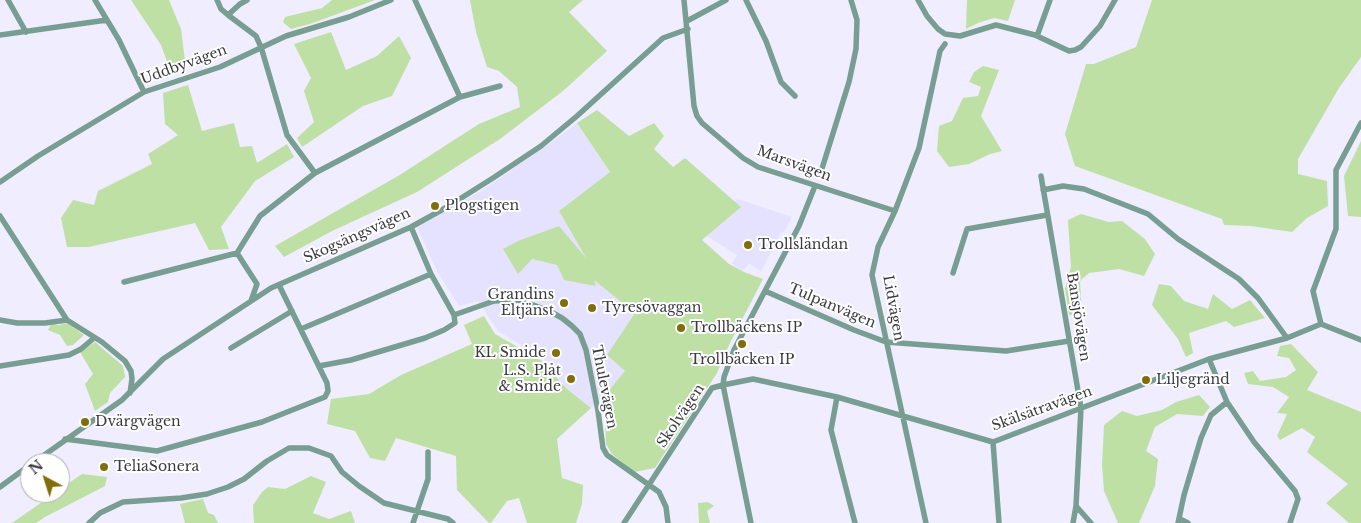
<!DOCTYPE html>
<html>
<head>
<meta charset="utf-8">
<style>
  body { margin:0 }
  #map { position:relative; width:1361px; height:523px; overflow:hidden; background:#efedff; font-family:"Libre Baskerville",serif }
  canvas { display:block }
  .north { position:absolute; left:20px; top:453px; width:50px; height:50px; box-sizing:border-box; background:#fff; border:1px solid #b0b0b3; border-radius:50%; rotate:320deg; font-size:14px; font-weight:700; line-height:20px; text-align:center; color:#3a3a42 }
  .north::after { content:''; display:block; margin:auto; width:18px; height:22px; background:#7f6e0a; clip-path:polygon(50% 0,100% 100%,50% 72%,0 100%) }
</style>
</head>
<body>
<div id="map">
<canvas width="1361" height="523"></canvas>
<div class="north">N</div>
</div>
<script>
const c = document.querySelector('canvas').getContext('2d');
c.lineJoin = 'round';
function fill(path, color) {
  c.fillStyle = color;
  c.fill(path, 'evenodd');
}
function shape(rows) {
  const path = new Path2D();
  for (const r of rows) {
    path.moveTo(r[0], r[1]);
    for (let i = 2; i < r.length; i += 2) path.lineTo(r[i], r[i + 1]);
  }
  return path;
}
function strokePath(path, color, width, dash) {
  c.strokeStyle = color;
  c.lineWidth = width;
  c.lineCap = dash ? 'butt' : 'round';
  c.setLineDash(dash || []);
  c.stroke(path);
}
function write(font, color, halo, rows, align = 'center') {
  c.font = font + ' "Libre Baskerville",serif';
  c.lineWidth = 4;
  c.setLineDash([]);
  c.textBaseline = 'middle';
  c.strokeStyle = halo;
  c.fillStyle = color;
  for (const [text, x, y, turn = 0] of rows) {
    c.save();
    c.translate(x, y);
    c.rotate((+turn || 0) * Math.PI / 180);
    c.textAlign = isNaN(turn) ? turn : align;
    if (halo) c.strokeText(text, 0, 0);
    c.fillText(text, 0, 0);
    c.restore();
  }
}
const built = shape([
  [577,123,610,172,559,211,589,263,591,277,636,314,608,355,626,371,591,408,567,389,544,359,498,331,478,301,459,306,437,271,417,227,481,191,553,141],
  [738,199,792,217,784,232,781,232,761,272,749,263,743,271,732,264,737,255,705,235,716,216]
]);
const green = shape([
  [131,0,169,0,181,29,186,69,170,70,161,45],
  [332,0,375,0,310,24,291,29,283,22,285,17,322,8],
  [470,0,583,0,569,12,607,51,563,91,500,139,417,192,332,231,284,257,275,246,398,176,479,124,520,107,517,87,499,71,487,67,476,32],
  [967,0,1015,0,1008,21,994,18,978,23,966,29],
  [1152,0,1361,0,1361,57,1339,88,1298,159,1298,174,1327,181,1328,206,1307,218,1292,232,1251,226,1224,225,1222,219,1075,166,1065,134,1086,64,1094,64,1136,47],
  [331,32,346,70,377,56,399,36,411,58,392,96,363,106,302,147,297,138,314,122,304,91,311,78,294,44],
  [983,66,999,70,981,116,1002,151,990,154,969,164,949,167,937,151,939,126,952,121,963,98,978,96,981,87,969,82,974,72],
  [188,85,202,131,234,123,240,147,252,146,257,163,287,144,294,157,255,181,221,227,229,249,209,250,195,223,89,247,67,247,61,218,73,200,94,205,98,191,152,164,148,154,178,135,165,124,163,93],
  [597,110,629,136,654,123,664,136,654,149,673,167,685,158,741,207,702,240,729,264,744,272,763,279,730,343,717,373,655,468,634,472,612,454,606,444,604,396,625,371,607,355,635,313,594,280,596,286,564,280,557,265,532,259,518,274,503,249,518,241,559,226,586,258,559,211,610,172,577,123],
  [1361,141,1361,217,1348,216,1344,176],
  [1081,214,1109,222,1122,221,1145,239,1155,254,1144,276,1119,269,1089,273,1080,281,1082,315,1069,315,1065,289,1071,267,1068,220],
  [1159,284,1171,286,1184,301,1208,309,1213,294,1232,309,1250,300,1265,318,1234,327,1226,321,1189,333,1193,353,1186,357,1178,339,1152,305],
  [484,316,495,334,542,361,567,389,591,408,557,439,562,478,583,485,582,504,576,523,527,523,519,498,507,501,491,523,489,523,457,490,456,456,396,438,385,461,370,458,355,431,327,424,331,399,369,394,401,375,472,344,464,325],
  [67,323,84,335,73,345,67,346,60,335,48,330,51,324,58,325],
  [95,342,123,366,125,377,110,393,108,402,95,411,85,384,93,374,80,352],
  [1291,344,1318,372,1307,390,1361,412,1361,523,1349,523,1326,503,1348,484,1307,452,1315,437,1302,428,1280,440,1277,436,1287,414,1277,413,1289,397,1273,387,1248,384,1244,373,1253,371,1260,381,1286,377,1296,370,1289,358,1277,356,1280,346],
  [1199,395,1210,407,1203,416,1177,414,1155,427,1146,451,1158,459,1155,486,1139,523,1118,523,1104,491,1102,465,1104,425,1122,411,1137,416,1162,410,1176,402],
  [82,474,107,477,105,486,45,517,36,523,12,523,55,493,60,493,60,489],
  [311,476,326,482,313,513,329,519,351,511,355,523,254,523,253,505,262,492,268,487,285,489],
  [203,499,208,513,214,515,218,523,185,523,180,504],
  [708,502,714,506,707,511,710,523,699,523,698,503]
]);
const minor = shape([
  [8,0,26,32],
  [95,0,119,40,144,92],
  [217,0,221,9,228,15,256,36,261,47,287,135,315,173],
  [415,0,460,97],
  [684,0,694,106,697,116,702,123,743,158,758,167,895,211],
  [746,0,766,41,781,82,795,96],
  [918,0,927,16,938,29,945,34,960,36,996,25,1035,35,1069,51,1075,50,1081,47,1100,26,1115,0],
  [228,15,240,4,247,0],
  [687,21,726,0],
  [0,35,107,20],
  [1037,36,1050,0],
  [820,175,849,82,856,49,857,20,851,0],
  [1041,176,1081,408,1076,506,1073,523],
  [0,182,38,156,144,92,220,67,286,36,349,17,391,0],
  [1043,190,1063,186,1084,189,1148,214,1178,239,1239,279,1258,298,1287,338],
  [0,216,67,320,102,342,125,361,131,371,132,379,130,393],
  [237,253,260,216,315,173,460,97,500,86],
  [953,273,967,229,1047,215],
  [124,282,237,253,257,284,251,301],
  [765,291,854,330,886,342,1006,351,1069,341],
  [454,315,494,301,520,300,549,311,562,318,572,326,580,334,586,350,598,411,603,448,607,455,659,492,666,507,668,523],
  [0,320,17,323,45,323,67,320],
  [1321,324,1313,291,1336,229,1336,170,1361,123],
  [301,329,431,274],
  [231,348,292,311],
  [1209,359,1227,402,1254,442,1295,491,1298,499,1290,523],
  [0,366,69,355,81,349,94,338],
  [319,366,351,360,425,338,444,330,455,323,454,315,431,274,411,227],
  [837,397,831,430,855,523],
  [65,439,157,451,262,422,325,397,328,391,327,383,279,285],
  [993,442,999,523],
  [33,463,122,400,163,359,271,288,411,227,447,207,493,178,541,146,577,116,663,38,688,29],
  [0,487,30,465],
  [1076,506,1091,523],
  [1180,519,1188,523],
  [89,523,100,513,123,502,181,498,207,494,228,487,244,479,267,461,289,448,309,448,331,456,342,472,359,486,384,503,448,519,453,523],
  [413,523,428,479,428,452],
  [624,523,712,388,723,385,753,379,837,397,993,442,1209,359,1287,338,1321,324,1361,340],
  [751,523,723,385,724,377,734,350,799,226,815,186],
  [926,523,872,275,878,247,895,211,919,148,940,51,945,44],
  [1178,523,1184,495,1201,438,1211,415,1227,402]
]);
const markers = [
  [435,206,5,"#7f6e0a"],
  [748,245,5,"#7f6e0a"],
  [564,303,5,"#7f6e0a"],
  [592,308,5,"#7f6e0a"],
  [681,328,5,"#7f6e0a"],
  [742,344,5,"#7f6e0a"],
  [556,353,5,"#7f6e0a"],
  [571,379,5,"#7f6e0a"],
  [1146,380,5,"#7f6e0a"],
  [85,422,5,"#7f6e0a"],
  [104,467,5,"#7f6e0a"]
];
const streetNames = [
  ["Uddbyvägen",184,65,-20],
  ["Marsvägen",794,164,20],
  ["Skogsängsvägen",357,236,-24],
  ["Tulpanvägen",832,306,23],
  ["Lidvägen",893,308,80],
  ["Bansjövägen",1078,317,81],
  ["Thulevägen",604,387,79],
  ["Skälsätravägen",1042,409,-20],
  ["Skolvägen",681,416,-56]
];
const poiNames = [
  ["Plogstigen",445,206],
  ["Trollsländan",758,245],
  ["Grandins",554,295,"right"],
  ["Eltjänst",554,311,"right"],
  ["Tyresövaggan",602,308],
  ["Trollbäckens IP",691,328],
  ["KL Smide",546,353,"right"],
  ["Trollbäcken IP",742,360,"center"],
  ["L.S. Plåt",561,371,"right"],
  ["& Smide",561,387,"right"],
  ["Liljegränd",1156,380],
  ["Dvärgvägen",95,422],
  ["TeliaSonera",114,467]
];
fill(built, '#e5e2ff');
fill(green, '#bee0a5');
strokePath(minor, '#779e91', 5.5);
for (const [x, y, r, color] of markers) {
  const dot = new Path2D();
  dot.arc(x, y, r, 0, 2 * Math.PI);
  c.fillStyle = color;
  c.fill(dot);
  strokePath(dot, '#fff', 2);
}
write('14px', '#3a3a42', '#fff', streetNames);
write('14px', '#3a3a42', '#fff', poiNames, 'left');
</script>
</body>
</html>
